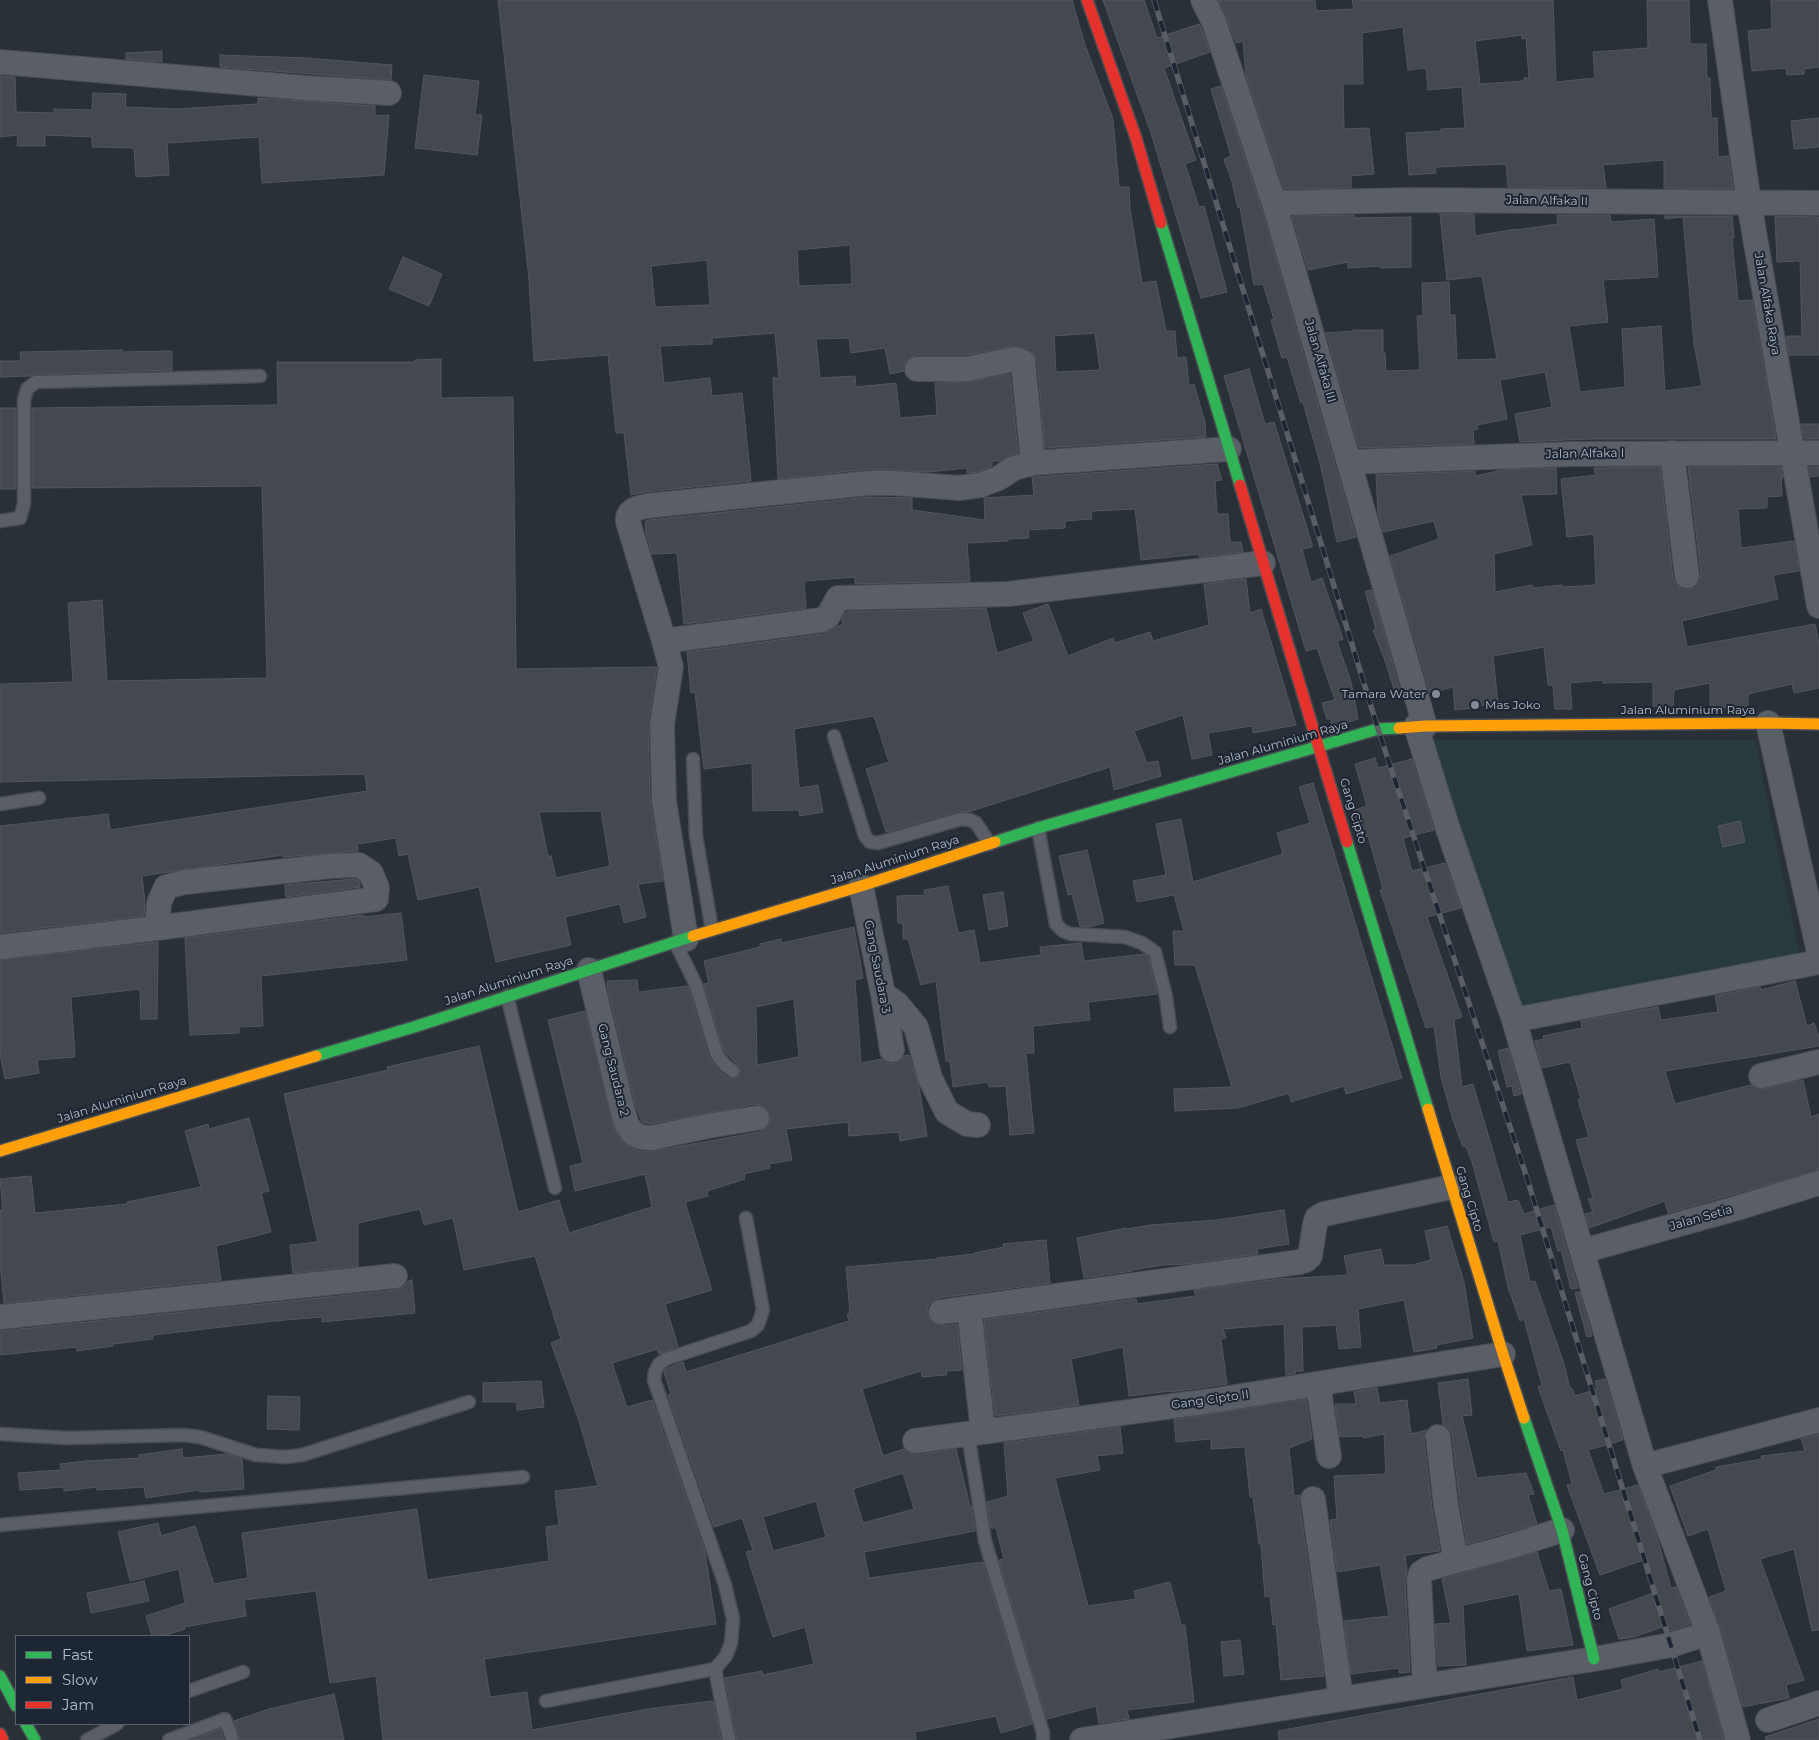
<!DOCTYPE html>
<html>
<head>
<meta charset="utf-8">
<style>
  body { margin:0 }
  #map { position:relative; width:1819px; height:1740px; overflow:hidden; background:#2a3038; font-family:Montserrat,sans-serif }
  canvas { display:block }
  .legend { position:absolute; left:15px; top:1635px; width:175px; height:90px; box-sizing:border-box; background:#1d2633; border:1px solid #59626f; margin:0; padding:6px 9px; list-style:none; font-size:15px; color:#b4bcc9 }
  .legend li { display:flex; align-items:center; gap:10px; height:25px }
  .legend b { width:25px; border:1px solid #59626f }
</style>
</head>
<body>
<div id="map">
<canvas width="1819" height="1740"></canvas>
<ul class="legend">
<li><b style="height:6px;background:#30b455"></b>Fast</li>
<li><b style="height:6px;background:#ff9f0a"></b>Slow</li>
<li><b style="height:6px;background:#e5322d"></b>Jam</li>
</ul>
</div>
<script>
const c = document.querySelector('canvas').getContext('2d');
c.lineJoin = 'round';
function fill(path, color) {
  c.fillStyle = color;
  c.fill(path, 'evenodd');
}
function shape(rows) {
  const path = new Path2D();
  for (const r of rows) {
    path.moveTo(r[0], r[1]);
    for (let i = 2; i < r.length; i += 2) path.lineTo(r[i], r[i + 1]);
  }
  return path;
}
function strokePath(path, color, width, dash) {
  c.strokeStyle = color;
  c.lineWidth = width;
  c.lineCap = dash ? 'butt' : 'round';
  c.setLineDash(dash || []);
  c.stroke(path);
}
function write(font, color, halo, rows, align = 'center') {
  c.font = font + ' Montserrat,sans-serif';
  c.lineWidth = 4;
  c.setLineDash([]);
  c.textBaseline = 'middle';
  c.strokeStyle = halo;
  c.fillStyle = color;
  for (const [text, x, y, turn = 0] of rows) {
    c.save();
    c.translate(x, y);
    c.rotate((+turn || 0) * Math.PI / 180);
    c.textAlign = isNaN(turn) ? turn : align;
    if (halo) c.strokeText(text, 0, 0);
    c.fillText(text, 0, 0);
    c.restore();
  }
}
const green = shape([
  [1428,740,1755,740,1800,957,1514,1010]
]);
const building = shape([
  [498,0,1072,0,1085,45,1113,119,1119,187,1129,187,1130,209,1142,283,1156,281,1166,331,1175,331,1177,358,1186,357,1189,386,1194,384,1205,422,1206,437,1045,448,1037,361,1034,354,1028,349,1013,346,966,355,917,355,911,357,905,362,904,371,890,374,885,348,851,353,849,338,816,339,820,378,855,376,856,387,896,383,900,418,937,415,935,383,970,382,1010,374,1018,453,1010,455,1000,461,992,461,992,466,978,472,967,473,967,468,927,472,869,469,778,479,773,378,779,378,775,333,712,338,712,344,660,346,664,383,710,378,712,396,742,393,751,481,645,492,631,495,624,433,616,433,608,355,534,361,529,279,498,0],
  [850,245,852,284,799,286,797,250,850,245],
  [707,260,710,305,655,307,651,266,707,260],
  [1095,333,1100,370,1056,372,1054,336,1095,333],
  [1103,0,1144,0,1157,38,1199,24,1201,27,1210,52,1164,68,1196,160,1185,164,1199,207,1204,206,1227,292,1201,298,1151,133,1103,0],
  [1218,0,1315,0,1316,11,1354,9,1352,0,1553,0,1556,82,1595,78,1593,52,1648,48,1647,0,1689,0,1690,44,1706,44,1707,78,1710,78,1711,118,1717,118,1718,157,1728,156,1733,189,1664,188,1664,160,1603,165,1606,188,1508,187,1506,164,1435,167,1436,173,1409,175,1406,133,1441,131,1441,129,1465,128,1462,87,1428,90,1426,68,1408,70,1403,27,1362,33,1363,84,1343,84,1344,129,1369,128,1374,174,1351,176,1351,188,1284,189,1246,75,1243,41,1236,43,1227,18,1218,0],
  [1522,35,1522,39,1526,38,1529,78,1524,78,1524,81,1480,84,1475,41,1522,35],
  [1771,0,1819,0,1819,67,1804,69,1804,74,1787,75,1786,68,1752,71,1748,31,1772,29,1771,0],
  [162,51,162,62,126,59,126,53,162,51],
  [220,55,307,58,392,65,391,80,220,67,220,55],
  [424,75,479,81,475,115,482,115,477,155,415,148,424,75],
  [0,76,15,77,16,112,54,113,54,109,92,110,93,93,126,94,125,107,177,109,258,104,258,98,375,106,375,116,389,115,384,175,262,183,259,137,167,143,169,175,136,177,134,148,92,147,92,137,45,135,45,146,17,146,18,135,0,137,0,76],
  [1221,86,1261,207,1356,537,1337,542,1320,463,1303,402,1301,403,1287,357,1282,358,1271,320,1274,319,1263,284,1254,285,1240,207,1238,208,1232,182,1224,159,1231,156,1211,89,1221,86],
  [1819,118,1819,147,1794,149,1791,121,1819,118],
  [1440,214,1474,214,1475,236,1516,229,1516,230,1558,224,1557,215,1610,215,1611,222,1654,219,1658,277,1603,280,1608,322,1569,326,1580,392,1625,387,1622,329,1661,326,1665,391,1702,386,1694,344,1683,217,1665,219,1665,216,1732,216,1734,238,1732,238,1738,301,1752,300,1776,439,1589,439,1520,442,1515,414,1552,407,1545,372,1500,380,1507,419,1477,425,1478,429,1473,430,1474,444,1359,448,1326,333,1353,331,1353,330,1383,330,1383,353,1385,353,1386,371,1420,370,1417,316,1423,316,1422,283,1449,282,1450,315,1455,315,1457,360,1497,359,1482,276,1447,280,1440,214],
  [1354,215,1354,218,1411,217,1411,267,1381,268,1381,266,1348,268,1348,262,1308,270,1292,216,1354,215],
  [1775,216,1819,217,1819,355,1789,355,1786,336,1802,336,1800,261,1777,262,1775,216],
  [403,257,442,274,429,306,389,289,403,257],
  [122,350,122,352,172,351,172,370,36,374,30,376,0,377,0,361,21,361,20,352,122,350],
  [441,359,441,398,513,397,516,669,657,667,648,724,650,801,663,881,638,884,646,917,624,923,620,904,565,917,571,945,496,962,479,887,418,900,408,854,399,856,396,838,357,844,358,851,283,857,283,855,142,876,145,903,144,916,0,933,0,826,108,814,110,830,367,791,365,774,0,782,0,684,73,682,68,603,102,600,107,681,267,678,262,486,32,488,32,408,278,405,277,362,415,362,415,360,441,359],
  [601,811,610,866,556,878,551,856,548,856,539,812,601,811],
  [1249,369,1265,424,1274,422,1312,544,1312,547,1302,549,1311,582,1322,578,1343,639,1337,641,1351,682,1358,719,1332,727,1331,719,1327,719,1322,703,1335,700,1317,648,1306,651,1224,376,1249,369],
  [0,408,16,408,16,489,0,489,0,408],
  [1801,424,1819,424,1819,439,1804,439,1801,424],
  [1217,464,1222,480,1215,481,1217,514,1228,514,1230,542,1241,542,1243,552,1199,557,1199,554,1141,560,1135,509,1091,511,1092,519,1065,521,1065,528,1028,530,1029,538,1008,539,1008,541,967,543,970,581,855,584,855,577,804,581,806,608,684,624,677,553,652,554,646,533,645,521,649,520,870,497,912,498,912,510,985,520,984,498,1034,495,1032,477,1035,477,1217,464],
  [1660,467,1673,578,1676,585,1682,589,1688,590,1696,587,1700,581,1701,574,1688,467,1781,467,1783,478,1781,478,1782,496,1767,497,1767,508,1738,509,1741,548,1794,541,1799,571,1773,575,1778,599,1682,621,1687,647,1815,624,1819,644,1819,688,1794,693,1792,684,1748,694,1748,708,1710,708,1710,683,1674,690,1673,707,1653,706,1653,682,1603,683,1603,680,1570,683,1572,709,1555,709,1553,685,1548,685,1544,647,1493,656,1498,704,1472,706,1472,708,1455,710,1453,687,1430,693,1390,556,1439,539,1434,521,1383,532,1378,512,1376,475,1475,471,1475,476,1502,470,1556,468,1557,494,1521,495,1532,545,1494,554,1495,592,1532,585,1533,588,1562,585,1563,587,1596,585,1594,534,1567,537,1561,479,1596,475,1594,468,1660,467],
  [1809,467,1819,467,1819,476,1810,477,1809,467],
  [1246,579,1250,613,1261,609,1296,725,1253,733,1252,726,1208,733,1212,755,1192,759,1183,715,1134,731,1147,763,1158,761,1161,776,1114,790,1110,767,968,812,959,811,886,832,866,769,889,762,874,716,794,729,799,788,818,785,823,812,800,816,799,810,753,811,752,763,704,769,695,692,691,693,687,652,823,634,837,626,843,625,842,619,846,612,986,608,997,653,1034,641,1023,613,1048,604,1068,656,1113,638,1115,643,1150,632,1153,641,1209,625,1204,584,1246,579],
  [1372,590,1402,697,1397,698,1383,655,1373,630,1376,629,1365,591,1372,590],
  [1375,758,1378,768,1412,759,1434,830,1403,838,1412,871,1445,863,1461,908,1427,917,1462,1017,1454,1020,1462,1087,1473,1084,1508,1202,1518,1200,1524,1214,1554,1205,1578,1288,1571,1289,1561,1250,1558,1251,1551,1227,1520,1235,1530,1282,1535,1281,1564,1364,1570,1388,1572,1388,1575,1396,1597,1389,1595,1381,1605,1379,1623,1440,1588,1450,1604,1494,1638,1485,1657,1537,1671,1588,1676,1587,1690,1624,1667,1632,1665,1626,1634,1637,1619,1639,1609,1609,1656,1592,1647,1559,1600,1575,1567,1485,1572,1484,1563,1450,1561,1451,1538,1387,1542,1385,1524,1319,1520,1321,1508,1287,1498,1241,1494,1242,1472,1162,1466,1146,1463,1147,1453,1120,1441,1077,1434,1026,1426,1028,1380,890,1383,889,1368,836,1362,838,1354,810,1367,806,1355,764,1375,758],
  [1313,783,1402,1078,1346,1094,1344,1086,1291,1102,1289,1093,1238,1108,1175,1111,1174,1089,1232,1087,1195,965,1175,965,1173,931,1184,931,1174,895,1137,902,1133,881,1166,875,1156,824,1181,819,1193,882,1283,854,1277,833,1310,823,1299,787,1313,783],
  [1740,821,1745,842,1723,847,1718,826,1740,821],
  [1087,850,1104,923,1088,927,1080,926,1072,894,1068,895,1059,856,1087,850],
  [355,879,360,882,360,887,286,897,285,885,355,879],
  [948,886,958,933,974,930,980,963,1041,955,1040,947,1081,943,1084,961,1144,954,1148,957,1157,994,1088,1002,1090,1020,1033,1026,1034,1053,1026,1053,1034,1133,1010,1135,1006,1086,989,1087,988,1082,953,1087,950,1061,946,1061,936,981,921,985,908,939,903,939,903,923,898,923,897,896,925,895,924,890,948,886],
  [1003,892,1008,926,989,930,983,895,1003,892],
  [401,913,407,960,261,976,263,1026,239,1027,239,1033,190,1035,185,938,363,915,363,917,401,913],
  [854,927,863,978,855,980,861,1063,882,1059,888,1063,895,1063,900,1061,904,1056,909,1055,919,1087,927,1136,900,1141,899,1132,849,1136,848,1122,786,1129,792,1160,769,1164,770,1168,744,1174,745,1179,707,1191,708,1196,685,1202,712,1290,665,1304,678,1346,659,1354,657,1349,612,1363,627,1407,652,1400,705,1552,716,1624,484,1659,490,1697,527,1692,532,1730,654,1708,713,1701,721,1740,383,1740,376,1676,330,1683,316,1591,244,1600,246,1616,184,1627,185,1629,162,1636,152,1636,146,1616,185,1603,179,1569,130,1581,118,1532,158,1523,161,1536,195,1526,214,1584,248,1578,242,1533,417,1509,427,1580,549,1561,546,1527,559,1525,555,1491,598,1486,579,1421,551,1343,561,1339,535,1256,464,1270,453,1218,424,1225,420,1209,358,1223,358,1266,293,1273,290,1245,318,1242,284,1094,388,1070,387,1067,479,1046,518,1212,559,1200,569,1233,652,1207,645,1174,575,1191,570,1166,583,1163,548,1020,585,1011,614,1129,622,1141,627,1145,639,1151,654,1151,759,1132,766,1128,770,1122,771,1116,767,1109,761,1105,755,1104,650,1124,642,1122,635,1104,608,990,607,981,637,980,638,992,688,986,709,1058,720,1072,729,1078,736,1079,740,1075,741,1068,724,1051,704,984,709,983,704,961,760,947,760,944,781,939,782,943,854,927],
  [794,999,799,1057,757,1065,756,1007,794,999],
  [158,942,157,1019,141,1019,140,989,71,997,75,1057,37,1060,39,1073,5,1079,0,1054,0,960,158,942],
  [1795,981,1807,1026,1814,1023,1819,1037,1819,1046,1665,1071,1675,1104,1751,1085,1757,1089,1764,1089,1803,1080,1811,1117,1819,1114,1819,1170,1668,1213,1665,1201,1589,1228,1585,1214,1593,1212,1588,1199,1593,1198,1576,1140,1589,1137,1578,1100,1581,1099,1570,1062,1542,1068,1535,1041,1544,1039,1543,1036,1582,1028,1581,1021,1658,1007,1661,1020,1718,1012,1715,996,1760,987,1761,990,1795,981],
  [1508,1048,1521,1094,1514,1096,1512,1086,1507,1087,1498,1051,1508,1048],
  [249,1118,269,1191,261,1193,271,1232,216,1246,221,1280,4,1303,0,1262,0,1210,3,1210,0,1179,31,1176,35,1213,127,1204,127,1202,201,1187,185,1131,208,1124,209,1129,249,1118],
  [1284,1210,1289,1244,1257,1249,1258,1254,1187,1264,1163,1265,1132,1270,1132,1271,1084,1278,1077,1238,1126,1228,1126,1229,1151,1225,1217,1220,1284,1210],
  [1447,1226,1464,1282,1473,1338,1436,1345,1437,1348,1414,1352,1404,1300,1358,1309,1361,1347,1339,1349,1336,1325,1302,1327,1303,1371,1295,1371,1296,1373,1286,1375,1284,1324,1223,1329,1226,1338,1221,1339,1227,1384,1171,1392,1171,1391,1129,1396,1123,1347,1071,1359,1079,1405,995,1416,984,1320,1136,1299,1137,1304,1196,1296,1194,1290,1279,1279,1348,1275,1344,1256,1381,1249,1384,1265,1413,1265,1431,1260,1425,1231,1447,1226],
  [1046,1240,1050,1283,939,1298,933,1301,928,1306,928,1314,930,1320,935,1324,943,1326,957,1324,962,1370,946,1371,947,1375,922,1377,921,1371,862,1389,883,1456,904,1449,909,1453,916,1455,956,1449,970,1506,971,1506,975,1531,864,1552,869,1578,983,1562,1032,1724,1001,1733,996,1716,915,1732,916,1740,737,1740,725,1678,762,1671,763,1675,814,1664,805,1627,773,1637,746,1552,753,1550,742,1518,714,1527,668,1395,671,1394,664,1372,665,1369,683,1362,686,1372,849,1321,847,1314,850,1313,846,1267,937,1259,937,1258,974,1254,974,1253,1004,1247,1003,1244,1046,1240],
  [903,1473,914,1509,863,1523,853,1489,903,1473],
  [816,1501,826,1537,773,1551,763,1517,816,1501],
  [412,1280,415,1313,322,1322,322,1317,274,1321,153,1335,153,1339,113,1344,113,1346,77,1351,77,1347,0,1355,0,1331,396,1290,403,1287,408,1281,412,1280],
  [1580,1292,1592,1336,1587,1337,1575,1293,1580,1292],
  [1468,1379,1472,1415,1462,1416,1477,1478,1526,1473,1534,1494,1528,1495,1537,1524,1467,1544,1460,1504,1452,1435,1449,1428,1443,1424,1438,1383,1468,1379],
  [541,1381,544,1407,517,1410,517,1402,483,1402,483,1383,541,1381],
  [1377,1388,1380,1403,1407,1400,1411,1434,1427,1430,1424,1439,1432,1508,1440,1551,1405,1555,1407,1571,1405,1581,1410,1672,1399,1673,1399,1668,1351,1674,1344,1621,1389,1616,1380,1565,1337,1572,1330,1520,1337,1519,1334,1476,1386,1474,1384,1434,1363,1438,1363,1436,1340,1437,1335,1404,1356,1404,1354,1392,1377,1388],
  [268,1396,300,1397,299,1430,267,1429,268,1396],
  [1306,1399,1312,1439,1289,1448,1294,1496,1300,1495,1299,1501,1324,1676,1281,1680,1276,1624,1273,1625,1270,1596,1265,1597,1261,1544,1259,1544,1253,1497,1250,1497,1245,1447,1211,1449,1211,1439,1176,1442,1174,1420,1306,1399],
  [1120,1427,1123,1453,1097,1456,1100,1470,1055,1478,1088,1606,1136,1599,1134,1591,1170,1582,1181,1625,1185,1625,1194,1702,1127,1710,1129,1719,1099,1723,1096,1706,1047,1719,999,1560,1004,1559,996,1528,991,1528,987,1502,1008,1496,1004,1443,1120,1427],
  [1819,1434,1819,1630,1812,1631,1794,1549,1760,1559,1804,1680,1786,1685,1789,1698,1743,1707,1721,1629,1709,1597,1726,1591,1708,1529,1688,1536,1670,1486,1716,1470,1716,1467,1762,1459,1761,1456,1805,1451,1801,1439,1819,1434],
  [182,1449,183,1458,227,1454,242,1459,244,1489,200,1492,199,1490,146,1498,144,1487,97,1490,97,1487,64,1491,64,1487,20,1490,18,1473,61,1470,60,1464,85,1461,140,1458,139,1455,182,1449],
  [1537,1552,1549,1591,1561,1589,1573,1645,1527,1651,1519,1594,1463,1605,1466,1665,1438,1666,1435,1624,1451,1623,1442,1579,1537,1552],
  [144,1581,149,1601,91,1613,87,1593,144,1581],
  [1240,1640,1244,1674,1224,1676,1221,1642,1240,1640],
  [1702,1661,1724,1740,1279,1740,1278,1731,1573,1677,1577,1700,1623,1689,1621,1680,1658,1669,1659,1672,1702,1661],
  [334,1694,344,1740,239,1740,240,1734,234,1721,269,1709,334,1694],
  [1819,1719,1819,1740,1766,1740,1765,1737,1819,1719],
  [220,1729,224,1740,192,1740,220,1729]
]);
const lane = shape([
  [0,521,20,518,24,504,24,400,27,389,36,382,260,376],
  [834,736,865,836,870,842,878,843,961,819,970,820,976,823,990,844],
  [693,759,696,836,712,930],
  [0,804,39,798],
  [1038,828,1056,924,1063,931,1071,934,1125,937,1142,943,1155,952,1166,997,1170,1027],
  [675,942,696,985,717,1055,725,1065,733,1071],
  [507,996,555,1188],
  [0,1434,67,1438,183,1435,200,1437,256,1455,286,1457,302,1455,469,1402],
  [968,1434,985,1541,1043,1733,1043,1740],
  [0,1525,523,1477],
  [715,1669,726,1656,731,1643,733,1619,725,1585,654,1380,655,1372,659,1364,666,1359,751,1331,758,1325,763,1310,746,1218],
  [189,1691,243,1672],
  [546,1701,715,1669,729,1740],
  [87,1740,117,1724],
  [169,1740,225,1719,232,1737]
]);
const street = shape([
  [1203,0,1214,22,1274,203,1425,726],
  [1720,0,1749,203,1819,606],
  [0,62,306,88,389,93],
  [1274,203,1413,200,1819,203],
  [917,369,967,369,1015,359,1023,362,1033,463],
  [1229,449,1033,463,1014,468,999,478,981,485,959,488,893,483,869,483,646,506,635,509,630,513,628,517,628,522,664,641,821,620,828,616,838,598,1008,594,1263,563],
  [1672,453,1687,576],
  [1350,462,1573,454,1819,453],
  [664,641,671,667,662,724,664,801,686,939],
  [1768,723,1819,952],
  [1416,726,1448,829,1514,1020,1645,1466,1708,1633,1738,1740],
  [861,886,883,994,892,1050],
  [0,947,157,928,376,899,377,888,371,873,359,865,331,866,185,882,166,887,159,903,157,928],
  [589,970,622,1108,627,1125,633,1133,641,1137,651,1138,708,1126,757,1118],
  [883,994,897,1004,916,1027,930,1078,947,1112,967,1124,978,1125],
  [1514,1020,1819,962],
  [1761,1076,1819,1062],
  [1583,1251,1737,1208,1819,1183],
  [969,1308,983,1432],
  [941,1312,1299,1262,1306,1260,1310,1256,1315,1224,1317,1218,1324,1214,1451,1187],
  [0,1317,395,1276],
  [1318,1384,1329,1456],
  [915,1441,1210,1401,1503,1354],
  [1645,1466,1819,1420],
  [1313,1499,1341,1698],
  [1456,1561,1505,1548,1562,1530],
  [1425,1685,1419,1580,1421,1573,1427,1569,1456,1561,1446,1506,1438,1437],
  [1768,1720,1819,1703],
  [1082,1740,1594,1659,1671,1645,1708,1633]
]);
const fast = shape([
  [1161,223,1240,485],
  [995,842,1038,828,1378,729,1399,728],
  [1347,842,1428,1109],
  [316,1056,414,1027,693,936],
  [1524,1418,1562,1530,1594,1659],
  [0,1676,16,1706],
  [26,1724,35,1740]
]);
const slow = shape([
  [1399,728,1425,726,1768,723,1819,724],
  [693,936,861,886,995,842],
  [1428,1109,1503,1354,1524,1418],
  [0,1151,316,1056]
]);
const jam = shape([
  [1087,0,1136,138,1161,223],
  [1240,485,1347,842],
  [0,1734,3,1740]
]);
const rail = shape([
  [1154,0,1378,729,1525,1172,1700,1740]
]);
const markers = [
  [1436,694,5,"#848b96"],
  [1475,705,5,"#848b96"]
];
const streetNames = [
  ["Jalan Alfaka II",1547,201,1],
  ["Jalan Alfaka Raya",1767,304,80],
  ["Jalan Alfaka III",1320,361,74],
  ["Jalan Alfaka I",1585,454,-1],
  ["Jalan Aluminium Raya",1688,710],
  ["Jalan Aluminium Raya",1283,743,-16],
  ["Gang Cipto",1353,811,73],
  ["Jalan Aluminium Raya",895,860,-18],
  ["Gang Saudara 3",877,967,79],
  ["Jalan Aluminium Raya",509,981,-18],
  ["Gang Saudara 2",613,1070,76],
  ["Jalan Aluminium Raya",122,1100,-17],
  ["Gang Cipto",1469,1199,73],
  ["Jalan Setia",1701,1218,-16],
  ["Gang Cipto II",1210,1400,-8],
  ["Gang Cipto",1590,1587,76]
];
const poiNames = [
  ["Tamara Water",1426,694],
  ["Mas Joko",1485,705,"left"]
];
fill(green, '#273a3e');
fill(building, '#444950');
strokePath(building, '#52575f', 1);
strokePath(lane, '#484c53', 15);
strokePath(street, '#484c53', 26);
strokePath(fast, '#484c53', 14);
strokePath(slow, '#484c53', 14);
strokePath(jam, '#484c53', 14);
strokePath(lane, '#5a5e66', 12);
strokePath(street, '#5a5e66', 24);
strokePath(fast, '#30b455', 11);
strokePath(slow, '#ff9f0a', 11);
strokePath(jam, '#e5322d', 11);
strokePath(rail, '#595d64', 5.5);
strokePath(rail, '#1d2633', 4, [11]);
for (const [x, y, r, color] of markers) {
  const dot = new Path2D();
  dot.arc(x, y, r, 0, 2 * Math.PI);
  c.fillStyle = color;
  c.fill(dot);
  strokePath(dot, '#1d2633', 2);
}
write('12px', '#b4bcc9', '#1d2633', streetNames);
write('12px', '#b4bcc9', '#1d2633', poiNames, 'right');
</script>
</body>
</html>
